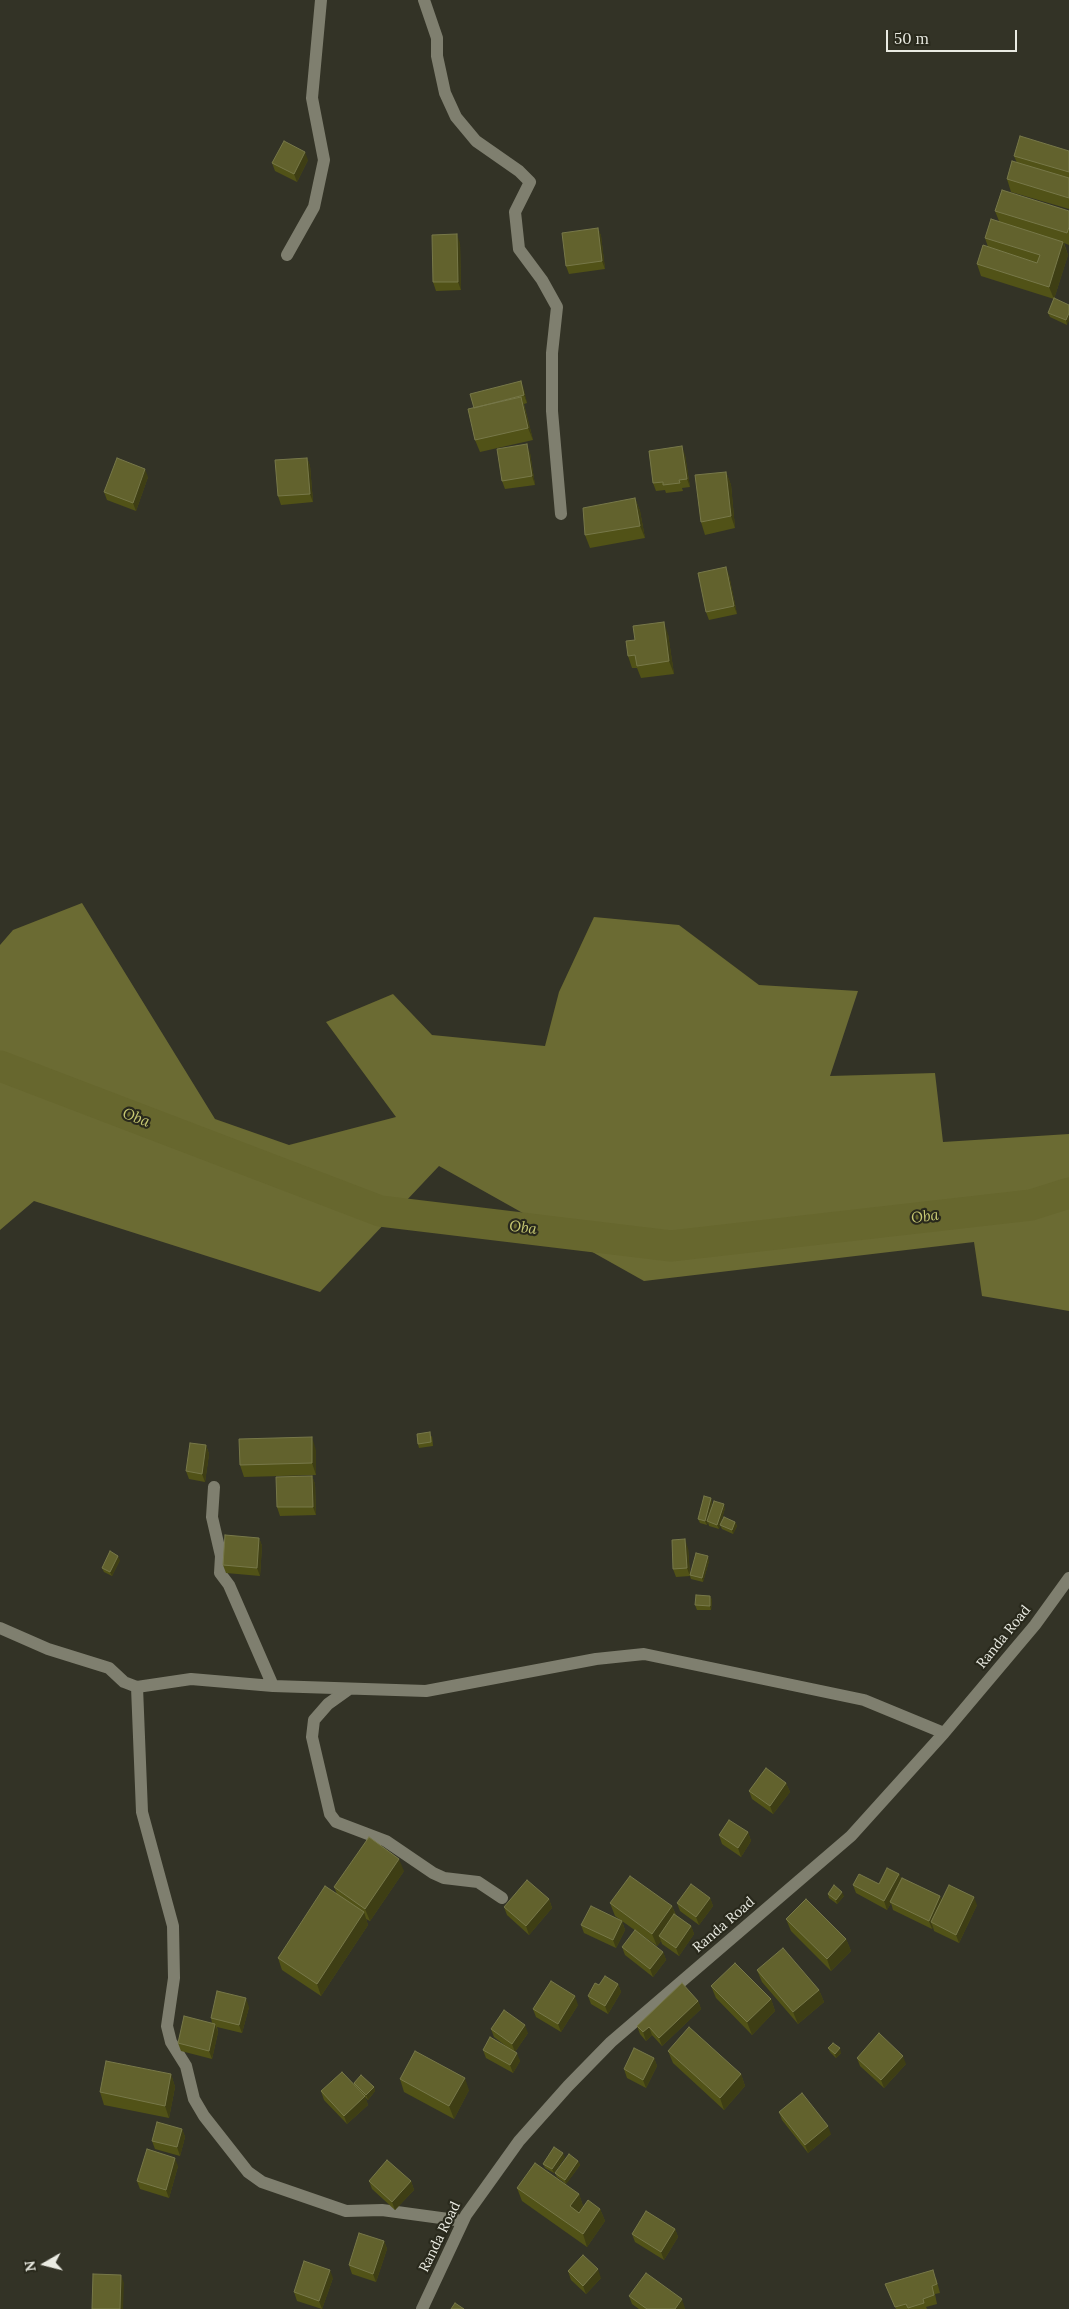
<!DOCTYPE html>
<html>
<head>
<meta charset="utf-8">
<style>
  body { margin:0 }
  #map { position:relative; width:1069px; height:2309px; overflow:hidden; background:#333326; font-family:Lora,serif }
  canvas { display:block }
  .north { position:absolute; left:20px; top:2239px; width:50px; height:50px; -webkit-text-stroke:4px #29291c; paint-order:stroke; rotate:262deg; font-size:14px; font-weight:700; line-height:20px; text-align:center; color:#eaebe2 }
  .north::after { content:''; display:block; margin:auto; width:18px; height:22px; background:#eaebe2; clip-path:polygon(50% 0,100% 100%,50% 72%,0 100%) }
  .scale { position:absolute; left:886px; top:30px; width:131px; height:22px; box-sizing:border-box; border:2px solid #eaebe2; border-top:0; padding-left:6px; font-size:15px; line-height:18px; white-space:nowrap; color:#eaebe2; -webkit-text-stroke:4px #29291c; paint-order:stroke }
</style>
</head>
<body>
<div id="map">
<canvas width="1069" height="2309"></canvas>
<div class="north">N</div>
<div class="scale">50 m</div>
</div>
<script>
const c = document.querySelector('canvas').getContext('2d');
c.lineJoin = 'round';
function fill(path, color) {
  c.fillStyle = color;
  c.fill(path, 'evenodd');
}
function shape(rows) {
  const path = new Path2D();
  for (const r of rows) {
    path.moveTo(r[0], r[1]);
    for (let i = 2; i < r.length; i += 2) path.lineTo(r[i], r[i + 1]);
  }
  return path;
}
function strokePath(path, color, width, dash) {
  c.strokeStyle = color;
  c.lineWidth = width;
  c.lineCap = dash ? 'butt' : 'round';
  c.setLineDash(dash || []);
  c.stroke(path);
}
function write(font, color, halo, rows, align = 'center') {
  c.font = font + ' Lora,serif';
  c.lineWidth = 4.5;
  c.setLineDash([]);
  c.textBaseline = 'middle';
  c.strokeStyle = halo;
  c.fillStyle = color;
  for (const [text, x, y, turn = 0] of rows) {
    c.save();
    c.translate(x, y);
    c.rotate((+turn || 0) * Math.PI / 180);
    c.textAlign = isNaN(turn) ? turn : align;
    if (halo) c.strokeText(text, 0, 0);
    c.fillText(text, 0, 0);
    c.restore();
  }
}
const forest = shape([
  [82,903,215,1119,289,1145,396,1117,326,1022,393,994,432,1035,545,1046,559,992,594,917,679,925,759,985,858,991,830,1076,935,1073,943,1142,1069,1134,1069,1311,982,1296,974,1242,644,1281,439,1166,320,1292,34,1201,0,1230,0,945,13,930]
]);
const river = shape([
  [0,1066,380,1211,671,1246,1031,1205,1069,1193]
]);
const street = shape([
  [424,0,437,38,437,56,445,93,456,117,476,141,519,171,530,182,515,212,519,249,542,280,557,307,552,353,552,411,561,514],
  [287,255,314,207,324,160,312,98,321,0],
  [214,1487,212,1517,221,1556,220,1573,229,1585,273,1686],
  [0,1628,48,1649,109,1668,124,1682,137,1687,191,1679,273,1686,426,1691,596,1659,644,1654,864,1700,944,1733],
  [137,1687,142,1812,173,1926,174,1978,167,2026,171,2042,186,2066,194,2099,204,2116,248,2172,262,2182,346,2211,382,2210,463,2221],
  [349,1689,328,1704,314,1720,312,1737,330,1814,336,1822,386,1841,433,1873,444,1878,478,1882,502,1898],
  [422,2309,466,2215,519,2141,568,2086,611,2042,851,1836,944,1733,1035,1625,1069,1578]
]);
const wall = shape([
  [1069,151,1069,209,1011,192,1007,179,1017,163,1014,156],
  [308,160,297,182,275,171,272,163],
  [995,211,1069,211,1069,245,1064,243,1068,255,1054,299,981,276,977,264,988,247,985,238,999,221],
  [598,228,601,236,605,269,569,274,566,266],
  [460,243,461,290,436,291,433,282],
  [1069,305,1067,325,1050,317,1048,313],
  [521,381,527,403,524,404,533,440,480,452,475,440],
  [530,453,535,485,505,489,502,481],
  [685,455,690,487,682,488,683,491,666,493,665,490,656,491,653,483],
  [307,458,310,466,313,502,281,505,278,496],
  [726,472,731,485,735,528,705,535,701,522],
  [148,477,136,511,107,500,104,492],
  [635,498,640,511,645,538,590,548,585,535],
  [729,575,737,614,709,620,706,612],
  [668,634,674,674,641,678,637,668,632,668,628,656],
  [432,1436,433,1446,419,1448,418,1444],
  [206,1445,209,1454,205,1482,189,1479,186,1471],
  [316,1450,316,1475,244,1477,240,1465],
  [312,1476,315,1484,316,1515,280,1516,277,1507],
  [711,1498,712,1502,709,1516,725,1508,719,1529,709,1526,708,1522,707,1525,700,1523,698,1519],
  [735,1522,737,1526,733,1534,722,1529,720,1525],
  [259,1538,262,1546,260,1576,226,1573,223,1565],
  [688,1548,690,1574,709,1561,703,1582,691,1579,690,1576,676,1577,673,1569],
  [120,1560,112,1576,104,1572,102,1568],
  [710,1596,712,1600,711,1610,697,1610,695,1605],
  [786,1783,790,1792,773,1814,752,1799,749,1791],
  [748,1832,751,1841,741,1857,722,1844,719,1835],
  [404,1871,370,1921,366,1919,368,1925,321,1996,282,1970,278,1958,337,1894,334,1887],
  [899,1874,901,1879,942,1900,977,1905,959,1943,934,1931,933,1927,932,1929,893,1910,891,1903,887,1910,856,1893,853,1885,879,1884],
  [828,1894,844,1896,837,1904,829,1898],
  [710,1898,713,1906,699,1925,680,1911,677,1903],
  [549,1899,552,1908,529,1935,507,1915,504,1907],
  [610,1903,672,1906,676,1915,691,1926,694,1934,679,1956,662,1944,661,1941,657,1946,615,1916],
  [786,1919,846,1939,851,1951,831,1971,791,1931],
  [622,1921,625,1930,616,1948,584,1933,581,1925],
  [622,1947,663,1952,666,1960,653,1977,625,1955],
  [757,1970,819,1990,824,2002,798,2024,762,1982],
  [618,1984,621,1992,608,2014,591,2004,588,1996,599,1985],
  [711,1986,771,1999,775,2011,752,2035,716,1998],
  [698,2001,701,2009,662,2046,652,2035,646,2041,640,2034,637,2026],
  [578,2005,561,2032,536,2017,533,2009],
  [249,2007,242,2033,217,2027,218,2032,212,2059,181,2051,178,2043,212,2023,211,2018],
  [491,2029,528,2033,515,2052,520,2061,513,2073,486,2058,483,2050,507,2047,494,2037],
  [828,2048,841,2053,836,2058,830,2052],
  [668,2051,741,2074,745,2086,724,2110,673,2063],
  [654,2058,657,2066,646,2088,627,2078,624,2069],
  [857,2058,906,2064,884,2088,860,2066],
  [171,2074,175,2087,169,2118,104,2105,100,2092],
  [400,2079,469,2090,454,2119,404,2092],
  [354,2083,374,2087,375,2091,368,2100,365,2097,368,2105,347,2124,324,2100,321,2091,354,2085],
  [779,2112,831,2134,808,2153,782,2120],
  [182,2129,185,2137,180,2156,155,2149,152,2141],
  [565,2157,554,2173,545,2168,543,2164],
  [578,2161,580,2165,566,2184,557,2177,555,2173],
  [178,2166,169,2198,140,2189,137,2181],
  [369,2181,411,2181,414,2190,395,2210,372,2189],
  [517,2188,579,2194,583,2206,578,2212,600,2209,605,2221,587,2247,522,2201],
  [675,2229,678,2237,664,2260,635,2242,632,2234],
  [384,2241,387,2249,376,2282,352,2274,349,2265],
  [568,2271,601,2278,586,2294,571,2280],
  [333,2278,322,2309,297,2301,294,2292],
  [936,2278,940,2293,935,2294,937,2304,926,2307,927,2309,896,2309,885,2284],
  [629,2296,685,2308,684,2309,639,2309,632,2304]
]);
const shadedWall = shape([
  [305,152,308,160,297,182,294,174],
  [598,228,601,236,605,269,602,261],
  [457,234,460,243,461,290,458,282],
  [1063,242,1068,255,1054,299,1049,287],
  [1069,313,1069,321,1067,325,1066,320],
  [521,381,524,389,527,403,524,395],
  [521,397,525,409,533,440,528,428],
  [527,444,530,453,535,485,532,476],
  [682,446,685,455,690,487,687,479],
  [307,458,310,466,313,502,310,494],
  [145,469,148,477,136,511,133,503],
  [726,472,731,485,735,528,731,516],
  [635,498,640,511,645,538,640,526],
  [726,567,729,575,737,614,734,606],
  [664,622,668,634,674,674,669,661],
  [312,1437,316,1450,316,1475,312,1463],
  [206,1445,209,1454,205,1482,202,1474],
  [312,1476,315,1484,316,1515,313,1507],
  [711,1498,712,1502,707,1525,705,1521],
  [724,1504,725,1508,719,1529,717,1525],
  [735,1522,737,1526,733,1534,732,1530],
  [259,1538,262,1546,260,1576,257,1568],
  [685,1539,688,1548,690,1576,687,1568],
  [118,1556,120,1560,112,1576,110,1572],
  [708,1556,709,1561,703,1582,702,1578],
  [710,1596,712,1600,711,1610,710,1606],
  [786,1783,790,1792,773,1814,770,1806],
  [748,1832,751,1841,741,1857,738,1848],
  [399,1859,404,1871,370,1921,365,1909],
  [899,1874,902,1882,890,1902,891,1903,887,1910,884,1901],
  [842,1892,844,1896,837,1904,836,1900],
  [940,1896,944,1904,931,1922,933,1927,932,1929,929,1921],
  [974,1897,977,1905,959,1943,956,1935],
  [710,1898,713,1906,699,1925,696,1917],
  [549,1899,552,1908,529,1935,526,1926],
  [672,1906,677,1919,659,1936,661,1941,657,1946,652,1934],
  [364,1912,368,1925,321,1996,317,1984],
  [622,1921,625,1930,616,1948,613,1940],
  [691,1926,694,1934,679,1956,676,1948],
  [846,1939,851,1951,831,1971,827,1959],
  [663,1952,666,1960,653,1977,650,1969],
  [618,1984,621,1992,608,2014,605,2006],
  [819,1990,824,2002,798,2024,793,2012],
  [575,1996,578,2005,561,2032,558,2024],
  [246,1998,249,2007,242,2033,239,2025],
  [771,1999,775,2011,752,2035,747,2022],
  [698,2001,701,2009,662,2046,659,2038],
  [215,2024,218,2032,212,2059,209,2051],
  [525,2025,528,2033,515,2052,512,2044],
  [649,2027,652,2035,646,2041,643,2032],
  [840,2048,841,2053,836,2058,835,2054],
  [517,2053,520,2061,513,2073,510,2065],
  [903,2056,906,2064,884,2088,881,2080],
  [654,2058,657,2066,646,2088,643,2080],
  [171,2074,175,2087,169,2118,165,2106],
  [741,2074,745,2086,724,2110,720,2098],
  [465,2078,469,2090,454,2119,449,2106],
  [374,2087,375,2091,368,2100,366,2095],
  [365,2096,368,2105,347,2124,344,2116],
  [828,2126,831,2134,808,2153,805,2145],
  [182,2129,185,2137,180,2156,177,2147],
  [563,2153,565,2157,554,2173,552,2169],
  [175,2158,178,2166,169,2198,166,2190],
  [578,2161,580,2165,566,2184,565,2180],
  [411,2181,414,2190,395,2210,392,2202],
  [579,2194,583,2206,574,2219,570,2206],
  [600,2209,605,2221,587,2247,583,2234],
  [675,2229,678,2237,664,2260,661,2252],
  [384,2241,387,2249,376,2282,373,2274],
  [598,2269,601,2278,586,2294,583,2286],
  [330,2270,333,2278,322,2309,319,2301],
  [121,2275,124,2283,123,2309,120,2309],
  [682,2299,685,2308,684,2309,675,2309]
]);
const building = shape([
  [1020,136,1069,151,1069,172,1014,156,1020,136],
  [284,141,305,152,294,174,272,163,284,141],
  [1012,161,1069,178,1069,198,1007,179,1012,161],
  [1002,190,1069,211,1069,227,1067,233,995,211,1002,190],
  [991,219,1063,242,1049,287,977,264,983,245,1037,263,1040,255,985,238,991,219],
  [598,228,602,261,566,266,562,233,598,228],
  [457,234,458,282,433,282,432,235,457,234],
  [1054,298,1069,305,1069,313,1066,320,1048,313,1054,298],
  [521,381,524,395,474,408,470,394,521,381],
  [521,397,528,428,475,440,468,409,521,397],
  [527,444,532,476,502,481,497,449,527,444],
  [682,446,687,479,679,480,680,483,663,485,663,482,653,483,649,451,682,446],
  [117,458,145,469,133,503,104,492,117,458],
  [307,458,310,494,278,496,275,460,307,458],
  [726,472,731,516,701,522,695,475,726,472],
  [635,498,640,526,585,535,583,508,635,498],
  [726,567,734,606,706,612,698,573,726,567],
  [664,622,669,661,637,666,635,655,628,656,626,641,635,640,633,626,664,622],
  [430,1432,431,1442,418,1444,417,1434,430,1432],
  [312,1437,312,1463,240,1465,239,1439,312,1437],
  [190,1443,206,1445,202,1474,186,1471,190,1443],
  [312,1476,313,1507,277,1507,276,1477,312,1476],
  [704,1496,711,1498,705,1521,698,1519,704,1496],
  [714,1501,724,1504,717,1525,707,1521,714,1501],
  [724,1517,735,1522,732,1530,720,1525,724,1517],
  [225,1535,259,1538,257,1568,223,1565,225,1535],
  [685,1539,687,1568,673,1569,672,1540,685,1539],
  [110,1551,118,1556,110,1572,102,1568,110,1551],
  [696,1553,708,1556,702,1578,690,1575,696,1553],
  [696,1595,710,1596,710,1606,695,1605,696,1595],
  [766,1768,786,1783,770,1806,749,1791,766,1768],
  [729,1820,748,1832,738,1848,719,1835,729,1820],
  [369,1837,399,1859,365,1909,334,1887,369,1837],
  [887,1868,899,1874,884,1901,853,1885,859,1874,879,1884,887,1868],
  [630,1876,672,1906,652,1934,610,1903,630,1876],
  [902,1878,940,1896,929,1921,890,1902,902,1878],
  [527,1880,549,1899,526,1926,504,1907,527,1880],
  [691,1884,710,1898,696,1917,677,1903,691,1884],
  [834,1885,842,1892,836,1900,828,1894,834,1885],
  [949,1885,974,1897,956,1935,931,1922,949,1885],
  [325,1886,364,1912,317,1984,278,1958,325,1886],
  [806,1899,846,1939,827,1959,786,1919,806,1899],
  [591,1906,622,1921,613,1940,581,1925,591,1906],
  [674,1914,691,1926,676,1948,659,1936,674,1914],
  [635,1930,663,1952,650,1969,622,1947,635,1930],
  [783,1948,819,1990,793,2012,757,1970,783,1948],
  [735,1963,771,1999,747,2022,711,1986,735,1963],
  [605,1976,618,1984,605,2006,588,1996,595,1983,599,1985,605,1976],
  [551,1981,575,1996,558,2024,533,2009,551,1981],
  [682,1983,698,2001,659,2038,649,2027,643,2032,637,2026,682,1983],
  [217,1991,246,1998,239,2025,211,2018,217,1991],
  [504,2010,525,2025,512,2044,491,2029,504,2010],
  [184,2016,215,2024,209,2051,178,2043,184,2016],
  [689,2027,741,2074,720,2098,668,2051,689,2027],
  [879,2033,903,2056,881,2080,857,2058,879,2033],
  [490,2037,517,2053,510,2065,483,2050,490,2037],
  [833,2043,840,2048,835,2054,828,2048,833,2043],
  [634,2048,654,2058,643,2080,624,2069,634,2048],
  [415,2051,465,2078,449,2106,400,2079,415,2051],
  [106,2061,171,2074,165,2106,100,2092,106,2061],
  [342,2072,365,2096,344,2116,321,2091,342,2072],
  [361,2075,374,2087,366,2095,354,2083,361,2075],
  [802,2093,828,2126,805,2145,779,2112,802,2093],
  [157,2122,182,2129,177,2147,152,2141,157,2122],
  [554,2147,563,2153,552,2169,543,2164,554,2147],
  [147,2149,175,2158,166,2190,137,2181,147,2149],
  [569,2154,578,2161,565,2180,555,2173,569,2154],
  [387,2160,411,2181,392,2202,369,2181,387,2160],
  [535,2163,579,2194,570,2206,579,2213,588,2200,600,2209,583,2234,517,2188,535,2163],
  [646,2211,675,2229,661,2252,632,2234,646,2211],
  [359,2233,384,2241,373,2274,349,2265,359,2233],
  [583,2255,598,2269,583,2286,568,2271,583,2255],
  [304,2261,330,2270,319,2301,294,2292,304,2261],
  [933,2270,937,2284,932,2286,934,2295,923,2299,924,2303,908,2308,906,2304,895,2307,885,2284,933,2270],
  [646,2273,682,2299,675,2309,647,2309,629,2296,646,2273],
  [93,2274,121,2275,120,2309,92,2309,93,2274],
  [455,2303,464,2309,451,2309,455,2303]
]);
const streetNames = [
  ["Randa Road",1004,1637,-51],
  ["Randa Road",724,1925,-41],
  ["Randa Road",440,2237,-64]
];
const waterNames = [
  ["Oba",136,1118,21],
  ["Oba",925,1217,-7],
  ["Oba",523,1228,7]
];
fill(forest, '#6b6b33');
strokePath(river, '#67672e', 31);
strokePath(street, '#7f7f6f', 12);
fill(wall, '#515217');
fill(shadedWall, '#3e3e14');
fill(building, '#62622d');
strokePath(building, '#777849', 1);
write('14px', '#eaebe2', '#29291c', streetNames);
write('italic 15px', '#c7c873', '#29291c', waterNames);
</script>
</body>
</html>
